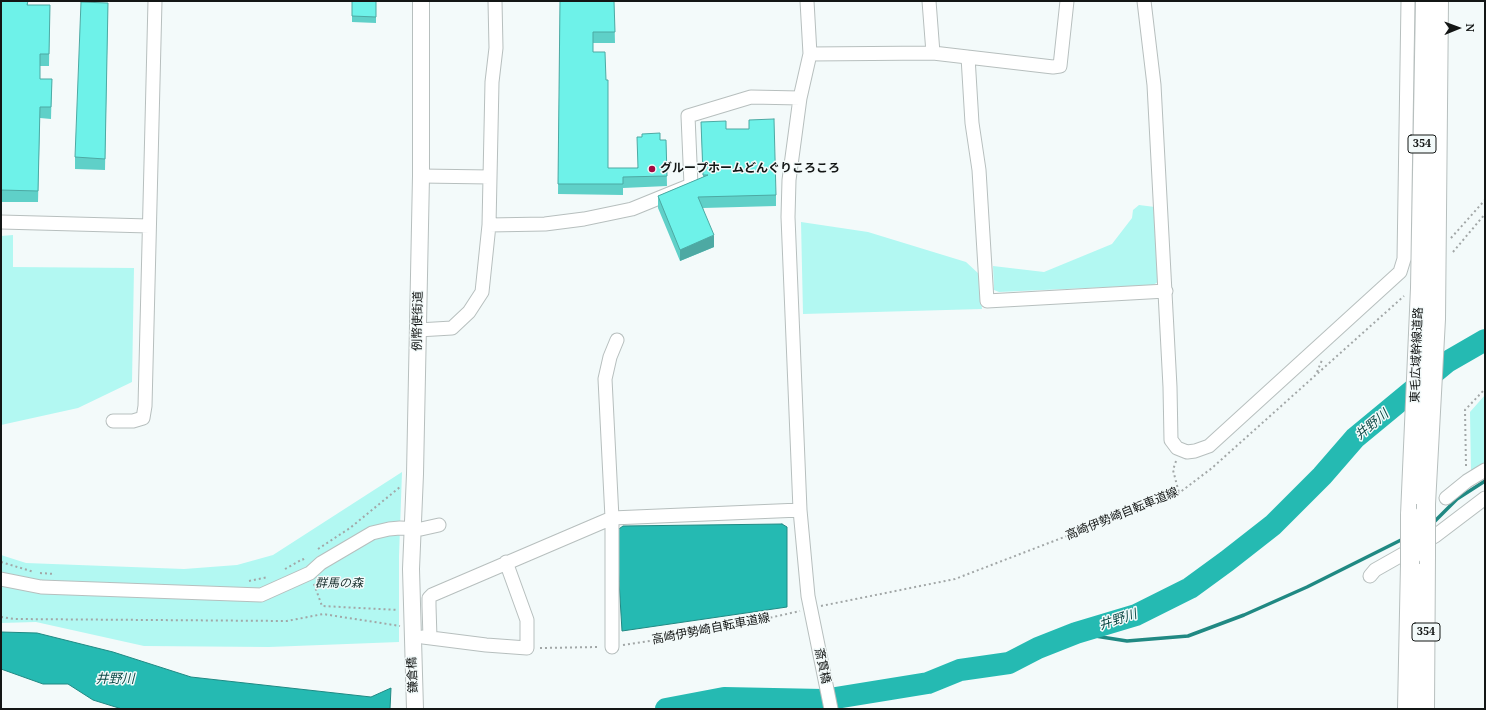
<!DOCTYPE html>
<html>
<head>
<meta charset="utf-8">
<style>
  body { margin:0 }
  #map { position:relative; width:1486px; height:710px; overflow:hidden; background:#f3fafa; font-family:"Noto Serif",serif }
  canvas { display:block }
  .frame { position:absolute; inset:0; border:2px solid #131615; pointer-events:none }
  .north { position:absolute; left:1438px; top:8px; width:40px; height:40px; -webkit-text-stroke:3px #f3fafa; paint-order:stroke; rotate:89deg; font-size:11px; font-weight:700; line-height:16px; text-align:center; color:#131615 }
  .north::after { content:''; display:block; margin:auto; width:14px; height:18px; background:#131615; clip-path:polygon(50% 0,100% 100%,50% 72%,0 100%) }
</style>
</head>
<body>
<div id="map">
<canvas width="1486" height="710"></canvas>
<div class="frame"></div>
<div class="north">N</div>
</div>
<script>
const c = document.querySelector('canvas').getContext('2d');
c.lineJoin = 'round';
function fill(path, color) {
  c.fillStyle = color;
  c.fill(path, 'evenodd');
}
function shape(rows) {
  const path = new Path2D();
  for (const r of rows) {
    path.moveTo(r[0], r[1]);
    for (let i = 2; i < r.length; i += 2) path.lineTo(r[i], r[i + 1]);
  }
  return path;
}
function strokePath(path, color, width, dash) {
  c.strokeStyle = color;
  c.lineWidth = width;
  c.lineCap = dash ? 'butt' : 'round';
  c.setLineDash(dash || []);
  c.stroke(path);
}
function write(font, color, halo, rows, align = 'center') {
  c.font = font + ' "Noto Serif","Noto Sans JP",serif';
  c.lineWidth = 3;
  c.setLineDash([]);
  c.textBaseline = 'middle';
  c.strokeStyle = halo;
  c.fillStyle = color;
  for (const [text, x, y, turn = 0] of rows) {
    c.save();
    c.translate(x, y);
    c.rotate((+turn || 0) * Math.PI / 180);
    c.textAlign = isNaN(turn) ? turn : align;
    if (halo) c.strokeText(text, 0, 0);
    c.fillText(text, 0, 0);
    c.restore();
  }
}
const green = shape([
  [1139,205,1155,207,1158,282,1153,285,999,292,994,290,993,266,1044,272,1112,244,1132,218,1133,210],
  [801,222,868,232,966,262,979,274,982,309,803,314],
  [13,235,13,267,134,268,132,382,78,408,1,425,1,236],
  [1485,395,1485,466,1471,471,1470,412],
  [402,472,399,556,399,642,269,647,144,646,36,622,1,623,1,555,26,563,184,569,237,565,273,555]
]);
const water = shape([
  [782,524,787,527,787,607,622,631,616,531,623,526,782,524],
  [1,632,37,633,113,652,191,677,371,697,391,688,390,709,122,709,93,700,68,684,43,684,1,669,1,632]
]);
const stream = shape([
  [1432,524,1457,499,1485,481],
  [1076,633,1127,641,1188,636,1244,615,1307,587,1405,538]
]);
const river = shape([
  [666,709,724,698,823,700,928,683,960,670,1009,663,1038,648,1076,633,1136,615,1190,588,1227,561,1273,525,1322,476,1355,438,1447,362,1485,340]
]);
const path = shape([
  [1451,238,1485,200],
  [1453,252,1485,214],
  [1317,372,1322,360],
  [1176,461,1173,470,1179,493],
  [1466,466,1465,410,1485,389],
  [318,549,350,528,400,487],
  [1,562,34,572],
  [285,569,303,559,304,561],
  [40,573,55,574],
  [249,581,268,577],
  [314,584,322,606,398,610],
  [821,606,955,579,1179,493,1212,468,1404,296],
  [1,617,14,619,287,621,323,614,400,626],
  [623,645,702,633,800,611],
  [540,648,599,647]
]);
const minor = shape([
  [807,1,810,54,800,98,789,180,788,217,800,510,808,596,831,709],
  [929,1,933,53],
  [1144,1,1154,85,1170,387,1171,440,1177,448,1187,452,1195,451,1209,446,1400,272,1404,259,1408,1],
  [810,54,933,53,1053,67,1060,66,1067,1],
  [968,57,972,123,979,170,987,301,1166,291],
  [421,176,490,177],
  [1,222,149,226],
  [489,225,545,224,584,219,632,209,691,185,688,116,751,97,800,98],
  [418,330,452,328,469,312,482,292,489,225,492,82,496,48,495,1],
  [113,421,133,421,143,418,145,406,155,1],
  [1446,498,1467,481,1485,470],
  [1370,576,1375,570,1435,536,1485,498],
  [1,579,41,587,261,595,310,573,321,563,372,533,389,529,400,528,421,529,439,525],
  [423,637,486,645,527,648,527,620,506,562],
  [430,638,429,606,429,598,432,595,612,518,800,510],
  [612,647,612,518,605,379,610,357,617,340]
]);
const major = shape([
  [415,709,411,569,415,474,421,176,421,1]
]);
const highway = shape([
  [1426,504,1436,319,1439,1],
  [1410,515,1420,288,1425,1],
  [1407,709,1410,564],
  [1425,709,1426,555]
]);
const highwayBridge = shape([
  [1426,555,1426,504],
  [1410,564,1410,515]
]);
const wall = shape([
  [1,1,28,1,28,5,50,5,49,66,40,66,40,79,52,79,51,119,40,118,38,202,1,202],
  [352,1,376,1,376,23,352,22],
  [560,1,614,1,615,43,593,43,593,52,606,80,608,168,637,168,660,140,666,140,667,186,623,188,623,195,558,194],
  [108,3,105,170,75,169,75,157],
  [701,122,726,129,776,195,776,206,703,208,714,247,680,261,658,208,658,196,703,177]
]);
const shadedWall = shape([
  [714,235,714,247,680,261,680,250]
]);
const building = shape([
  [1,1,28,1,27,5,50,5,49,54,40,54,40,79,52,79,51,107,40,107,38,191,1,190,1,1],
  [352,1,376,1,376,17,352,16,352,1],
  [560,1,614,1,615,32,593,32,593,52,605,52,606,80,608,80,608,168,638,168,637,137,642,137,642,134,660,133,660,140,666,140,667,176,623,177,623,184,558,184,560,1],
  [81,2,108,3,105,159,75,157,81,2],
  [774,119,776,195,698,197,714,235,680,250,658,196,708,175,703,175,701,122,726,121,726,129,749,129,749,120,774,119]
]);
const markers = [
  [652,169,4,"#a30943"]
];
const shields = [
  [1422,144,28],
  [1426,632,28]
];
const shieldNames = [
  ["354",1422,144],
  ["354",1426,632]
];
const poiNames = [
  ["グループホームどんぐりころころ",660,169]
];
const streetNames = [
  ["例幣使街道",418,321,-89],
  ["東毛広域幹線道路",1417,355,-88],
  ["高崎伊勢崎自転車道線",1122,514,-22],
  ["高崎伊勢崎自転車道線",711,629,-11],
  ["斎貫橋",822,666,78],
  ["鎌倉橋",413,675,-93]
];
const parkNames = [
  ["群馬の森",339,584]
];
const waterNames = [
  ["井野川",1372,425,-40],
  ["井野川",1118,620,-18],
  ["井野川",115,679]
];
fill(green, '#b2f8f2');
fill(water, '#25bab2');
strokePath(water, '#208983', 1);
strokePath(stream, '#208983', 3.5);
strokePath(river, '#25bab2', 22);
strokePath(minor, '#b7bfbe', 15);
strokePath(major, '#b7bfbe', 18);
strokePath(highway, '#b7bfbe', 20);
strokePath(path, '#a2a7a7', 2, [2, 3]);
strokePath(minor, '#fff', 13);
strokePath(major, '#fff', 16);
strokePath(highway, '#fff', 18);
strokePath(highwayBridge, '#b7bfbe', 20, []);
strokePath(highwayBridge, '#fff', 18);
fill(wall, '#5fd0c8');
fill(shadedWall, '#4da9a3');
fill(building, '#6ef2e9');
strokePath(building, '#4da9a3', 1);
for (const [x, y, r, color] of markers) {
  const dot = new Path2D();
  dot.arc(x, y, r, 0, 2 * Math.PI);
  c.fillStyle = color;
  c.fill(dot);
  strokePath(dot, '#f3fafa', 1.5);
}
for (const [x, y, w] of shields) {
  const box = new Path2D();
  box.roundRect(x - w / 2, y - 9, w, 18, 3);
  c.fillStyle = '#f3fafa';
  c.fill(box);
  strokePath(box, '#131615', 1);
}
write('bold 11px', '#131615', null, shieldNames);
write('bold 12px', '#131615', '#f3fafa', poiNames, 'left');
write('12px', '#131615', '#f3fafa', streetNames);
write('italic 12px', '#19302e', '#f3fafa', parkNames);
write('italic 13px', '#0e4a47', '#f3fafa', waterNames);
</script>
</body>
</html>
